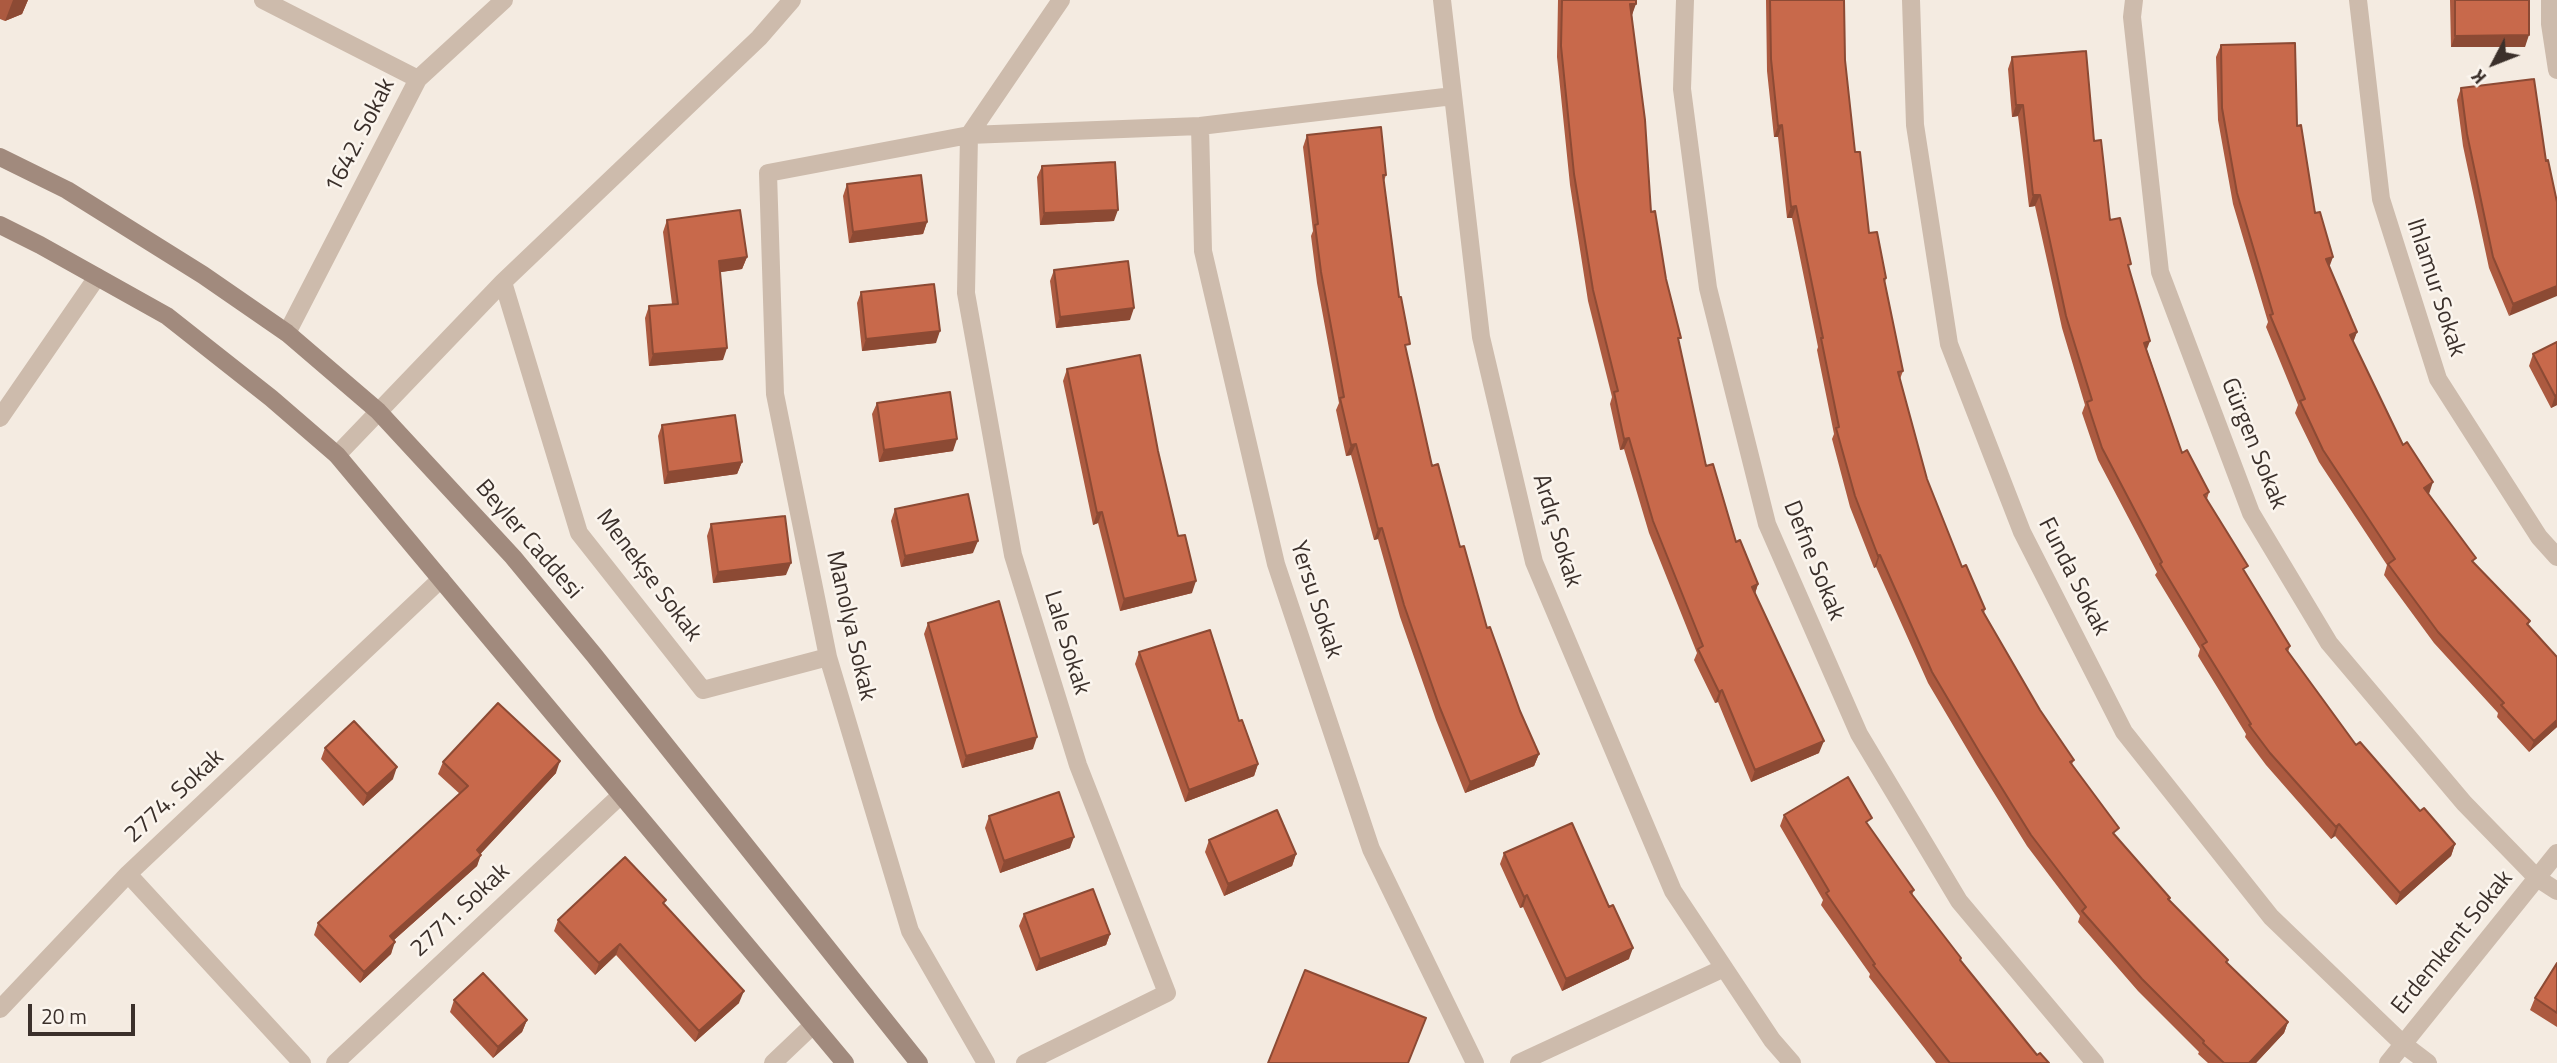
<!DOCTYPE html>
<html>
<head>
<meta charset="utf-8">
<style>
  body { margin:0 }
  #map { position:relative; width:2557px; height:1063px; overflow:hidden; background:#f4ebe1; font-family:"Titillium Web",sans-serif }
  canvas { display:block }
  .north { position:absolute; left:2459px; top:28px; width:70px; height:70px; -webkit-text-stroke:5px #fbf5ee; paint-order:stroke; rotate:228deg; font-size:19px; font-weight:700; line-height:28px; text-align:center; color:#3b302b }
  .north::after { content:''; display:block; margin:auto; width:24px; height:32px; background:#3b302b; clip-path:polygon(50% 0,100% 100%,50% 72%,0 100%) }
  .scale { position:absolute; left:28px; top:1004px; width:107px; height:32px; box-sizing:border-box; border:4px solid #3b302b; border-top:0; padding-left:9px; font-size:21px; line-height:24px; white-space:nowrap; color:#3b302b; -webkit-text-stroke:5px #fbf5ee; paint-order:stroke }
</style>
</head>
<body>
<div id="map">
<canvas width="2557" height="1063"></canvas>
<div class="north">K</div>
<div class="scale">20 m</div>
</div>
<script>
const c = document.querySelector('canvas').getContext('2d');
c.lineJoin = 'round';
function shape(rows) {
  const path = new Path2D();
  for (const r of rows) {
    path.moveTo(r[0], r[1]);
    for (let i = 2; i < r.length; i += 2) path.lineTo(r[i], r[i + 1]);
  }
  return path;
}
function strokePath(path, color, width, dash) {
  c.strokeStyle = color;
  c.lineWidth = width;
  c.lineCap = dash ? 'butt' : 'round';
  c.setLineDash(dash || []);
  c.stroke(path);
}
function fill(path, color) {
  c.fillStyle = color;
  c.fill(path, 'evenodd');
}
function write(font, color, halo, rows, align = 'center') {
  c.font = font + ' "Titillium Web",sans-serif';
  c.lineWidth = 5;
  c.setLineDash([]);
  c.textBaseline = 'middle';
  c.strokeStyle = halo;
  c.fillStyle = color;
  for (const [text, x, y, turn = 0] of rows) {
    c.save();
    c.translate(x, y);
    c.rotate((+turn || 0) * Math.PI / 180);
    c.textAlign = isNaN(turn) ? turn : align;
    if (halo) c.strokeText(text, 0, 0);
    c.fillText(text, 0, 0);
    c.restore();
  }
}
const minor = shape([
  [263,0,418,79,287,333],
  [1442,0,1481,337,1534,562,1673,891,1772,1040,1792,1063],
  [1685,0,1682,89,1708,288,1767,524,1859,734,1959,901,2095,1063],
  [1911,0,1915,125,1949,344,2022,532,2124,732,2271,917,2403,1044,2428,1063],
  [2134,0,2132,17,2160,272,2251,513,2329,643,2464,803,2537,878,2557,891],
  [2358,0,2381,199,2438,379,2539,537,2557,557],
  [2550,0,2550,24,2557,70],
  [418,79,504,0],
  [1200,126,1203,251,1276,564,1371,849,1475,1063],
  [503,282,579,533,703,690,828,657],
  [0,418,97,277],
  [337,455,503,282,759,38,792,0],
  [128,874,302,1063],
  [0,1009,128,874,441,579],
  [335,1063,621,795],
  [773,1063,813,1025],
  [986,1063,910,931,828,657,775,394,768,173,969,135,1200,126,1453,96],
  [1025,1063,1167,993,1078,765,1013,555,966,293,969,135,1061,0],
  [1519,1063,1724,968],
  [2388,1063,2557,853]
]);
const secondary = shape([
  [0,157,67,190,203,275,287,333,378,411,513,557,594,655,919,1063],
  [0,225,40,245,167,316,271,398,337,455,845,1063]
]);
const wall = shape([
  [0,0,28,0,22,14,5,21,0,19],
  [1558,0,1636,0,1632,15,1651,212,1706,466,1736,542,1758,584,1755,594,1819,753,1751,782,1718,702,1715,703,1694,660,1697,653,1649,533,1624,449,1620,450,1610,404,1612,397,1588,301,1570,185,1557,57],
  [1766,0,1844,0,1845,60,1855,152,1869,233,1886,278,1885,282,1903,371,1900,379,1927,479,1962,567,1985,609,1984,613,2040,710,2074,760,2072,764,2116,837,2170,898,2169,900,2227,963,2288,1022,2284,1033,2256,1063,2208,1063,2198,1054,2199,1052,2138,991,2078,922,2080,916,2027,846,1976,764,1928,683,1876,567,1874,568,1850,507,1832,439,1834,434,1817,350,1818,347,1792,218,1787,218,1778,137,1774,137,1767,71],
  [2450,0,2529,0,2525,47,2451,47],
  [2221,45,2297,126,2315,213,2329,266,2357,332,2353,341,2403,445,2428,494,2474,563,2530,621,2528,625,2557,657,2557,727,2529,752,2497,717,2498,713,2434,643,2384,575,2387,565,2319,462,2295,413,2298,405,2266,327,2268,322,2233,204,2218,120,2216,57],
  [2012,57,2094,141,2110,220,2129,269,2147,350,2182,453,2209,492,2207,499,2245,573,2290,646,2288,652,2356,745,2420,811,2455,844,2451,856,2396,905,2335,836,2331,839,2266,765,2245,737,2246,734,2198,656,2200,649,2155,575,2157,572,2098,460,2082,413,2085,405,2062,328,2035,206,2029,207,2018,116,2012,117,2008,69],
  [2461,88,2546,161,2557,202,2509,316,2489,268,2463,146,2457,100],
  [1307,135,1386,175,1384,181,1406,353,1432,466,1487,628,1520,711,1539,754,1534,766,1465,793,1436,720,1400,617,1378,539,1374,540,1351,455,1346,456,1336,410,1339,403,1317,283,1311,236,1313,231,1303,147],
  [1042,166,1114,221,1040,225,1037,177],
  [847,184,927,222,923,234,849,243,843,196],
  [667,220,747,257,742,269,720,272,723,360,649,366,645,318,649,306,672,304,663,232],
  [1054,270,1130,320,1056,328,1050,281],
  [861,292,936,343,862,351,857,303],
  [2557,342,2557,405,2551,408,2529,366,2533,354],
  [1067,369,1158,451,1192,593,1120,611,1098,523,1093,525,1063,381],
  [877,403,953,451,879,462,872,414],
  [662,425,742,462,737,474,664,484,658,436],
  [895,509,973,553,901,567,891,521],
  [711,524,786,575,713,583,707,536],
  [928,623,1033,749,962,768,924,634],
  [1139,652,1239,721,1258,764,1254,776,1185,802,1135,664],
  [325,748,393,779,363,806,321,759],
  [443,762,556,773,480,854,477,866,394,940,391,954,360,983,314,935,318,923,460,794,438,774],
  [1784,815,1869,826,1914,890,1912,895,1960,961,2037,1055,2049,1063,1936,1063,1869,977,1870,974,1821,905,1823,900,1780,826],
  [989,816,1070,848,1000,873,985,828],
  [1209,840,1296,854,1292,866,1224,896,1205,852],
  [1504,853,1629,959,1562,991,1523,907,1520,908,1500,864],
  [664,904,739,1003,695,1042,616,955,595,975,554,931,558,920],
  [1024,914,1110,934,1106,945,1036,971,1019,926],
  [2557,963,2557,1027,2530,1010,2535,998],
  [454,1000,527,1020,522,1032,493,1058,450,1012]
]);
const shadedWall = shape([
  [13,0,28,0,22,14,5,21],
  [1630,4,1636,4,1632,15],
  [2529,35,2525,47,2451,47,2455,36],
  [2016,105,2023,105,2018,116,2012,117],
  [1782,125,1778,137,1774,137,1778,126],
  [2033,195,2040,195,2035,206,2029,207],
  [1796,206,1792,218,1787,218,1791,207],
  [1118,210,1114,221,1040,225,1044,213],
  [927,222,923,234,849,243,853,232],
  [747,257,742,269,715,273,719,261],
  [2333,257,2329,268,2326,259],
  [2557,286,2557,296,2509,316,2513,304],
  [1134,308,1130,320,1056,328,1060,317],
  [940,331,936,343,862,351,866,339],
  [2357,332,2353,343,2350,335],
  [2150,341,2146,352,2144,343],
  [727,348,723,360,649,366,653,354],
  [2557,395,2557,405,2551,408,2555,396],
  [1629,438,1624,449,1620,450,1624,439],
  [957,439,953,451,879,462,884,450],
  [1356,444,1351,455,1346,456,1351,445],
  [742,462,737,474,664,484,668,472],
  [2433,482,2429,494,2420,500,2424,488],
  [1102,512,1098,523,1093,525,1097,513],
  [1382,528,1378,539,1374,540,1378,529],
  [978,541,973,553,901,567,905,556],
  [1880,555,1876,567,1874,568,1878,556],
  [791,563,786,575,713,583,718,572],
  [1196,581,1192,593,1120,611,1124,599],
  [1758,584,1754,596,1752,587],
  [1722,690,1718,702,1715,703,1719,692],
  [2557,720,2557,727,2529,752,2534,741],
  [1037,737,1033,749,962,768,966,756],
  [1824,741,1819,753,1751,782,1755,770],
  [1539,754,1534,766,1465,793,1470,782],
  [560,761,556,773,473,862,477,850],
  [1258,764,1254,776,1185,802,1189,790],
  [397,767,393,779,363,806,367,794],
  [2339,824,2335,836,2331,839,2336,827],
  [1074,837,1070,848,1000,873,1004,861],
  [2455,844,2451,856,2396,905,2400,893],
  [1296,854,1292,866,1224,896,1228,884],
  [481,855,477,866,385,948,390,936],
  [1527,895,1523,907,1520,908,1524,897],
  [1110,934,1106,945,1036,971,1040,959],
  [395,942,391,954,360,983,364,972],
  [620,944,616,955,595,975,599,963],
  [1633,948,1629,959,1562,991,1566,979],
  [744,991,739,1003,695,1042,699,1031],
  [527,1020,522,1032,493,1058,498,1047],
  [2288,1022,2284,1033,2256,1063,2249,1063]
]);
const building = shape([
  [1562,0,1636,0,1636,4,1630,4,1645,120,1651,212,1655,211,1666,279,1681,338,1678,338,1706,466,1713,464,1736,542,1740,540,1758,584,1752,587,1824,741,1755,770,1722,690,1719,692,1698,649,1703,646,1653,521,1629,438,1624,439,1614,392,1618,391,1593,290,1574,174,1561,46,1562,0],
  [1770,0,1844,0,1845,60,1855,152,1860,152,1869,233,1877,232,1886,278,1884,279,1903,371,1898,372,1927,479,1962,567,1966,565,1985,609,1982,610,2040,710,2074,760,2070,762,2119,828,2113,833,2170,898,2168,899,2228,960,2226,962,2288,1022,2249,1063,2224,1063,2203,1043,2204,1041,2142,979,2082,911,2086,907,2031,835,1980,753,1932,672,1880,555,1878,556,1855,496,1836,428,1839,427,1821,338,1823,338,1796,206,1791,207,1782,125,1778,126,1771,59,1770,0],
  [2455,0,2529,0,2529,35,2455,36,2455,0],
  [2295,43,2297,126,2301,125,2315,213,2320,212,2333,257,2326,259,2357,332,2350,335,2403,445,2407,442,2433,482,2424,488,2476,558,2472,561,2530,621,2527,624,2557,657,2557,720,2534,741,2501,705,2504,703,2438,632,2388,564,2395,559,2323,450,2300,401,2305,399,2270,315,2273,314,2237,193,2222,108,2221,45,2295,43],
  [2086,51,2094,141,2101,140,2110,220,2120,218,2131,264,2128,265,2150,341,2144,343,2182,453,2187,450,2209,492,2204,495,2248,566,2243,569,2290,646,2286,649,2356,745,2360,742,2420,811,2424,808,2455,844,2400,893,2339,824,2336,827,2270,753,2249,725,2251,724,2202,645,2207,642,2160,564,2162,562,2102,448,2087,402,2092,400,2066,316,2040,195,2033,195,2023,105,2016,105,2012,57,2086,51],
  [2534,79,2546,161,2548,160,2557,202,2557,286,2513,304,2493,257,2467,134,2461,88,2534,79],
  [1381,127,1386,175,1383,175,1399,297,1401,297,1410,344,1405,345,1432,466,1438,464,1460,547,1464,546,1487,628,1490,627,1520,711,1539,754,1470,782,1440,708,1404,605,1382,528,1378,529,1356,444,1351,445,1340,398,1344,397,1321,272,1315,225,1318,224,1307,135,1381,127],
  [1115,162,1118,210,1044,213,1042,166,1115,162],
  [921,175,927,222,853,232,847,184,921,175],
  [740,210,747,257,719,261,727,348,653,354,649,306,678,304,667,220,740,210],
  [1128,261,1134,308,1060,317,1054,270,1128,261],
  [934,284,940,331,866,339,861,292,934,284],
  [2557,342,2557,395,2555,396,2533,354,2557,342],
  [1140,355,1158,451,1178,536,1185,535,1196,581,1124,599,1102,512,1097,513,1067,369,1140,355],
  [950,392,957,439,884,450,877,403,950,392],
  [735,415,742,462,668,472,662,425,735,415],
  [968,494,978,541,905,556,895,509,968,494],
  [785,516,791,563,718,572,711,524,785,516],
  [999,601,1037,737,966,756,928,623,999,601],
  [1210,630,1239,721,1242,720,1258,764,1189,790,1139,652,1210,630],
  [498,703,560,761,477,850,481,855,390,936,395,942,364,972,318,923,468,786,443,762,498,703],
  [354,721,397,767,367,794,325,748,354,721],
  [1848,777,1872,818,1866,822,1914,890,1910,892,1961,958,1960,960,2037,1055,2040,1053,2049,1063,1950,1063,1873,965,1875,964,1826,893,1829,891,1784,815,1848,777],
  [1059,792,1074,837,1004,861,989,816,1059,792],
  [1277,810,1296,854,1228,884,1209,840,1277,810],
  [1572,823,1609,907,1613,905,1633,948,1566,979,1527,895,1524,897,1504,853,1572,823],
  [625,857,666,900,663,903,744,991,699,1031,620,944,599,963,558,920,625,857],
  [1093,889,1110,934,1040,959,1024,914,1093,889],
  [2557,963,2557,1013,2535,998,2557,963],
  [1305,970,1426,1018,1408,1063,1268,1063,1305,970],
  [483,973,527,1020,498,1047,454,1000,483,973]
]);
const streetNames = [
  ["1642. Sokak",361,136,-63],
  ["Ihlamur Sokak",2435,288,72],
  ["Gürgen Sokak",2253,444,68],
  ["Ardıç Sokak",1556,531,73],
  ["Beyler Caddesi",528,540,49],
  ["Defne Sokak",1813,561,68],
  ["Menekşe Sokak",648,576,53],
  ["Funda Sokak",2073,577,63],
  ["Yersu Sokak",1315,600,72],
  ["Manolya Sokak",850,626,77],
  ["Lale Sokak",1066,643,73],
  ["2774. Sokak",175,797,-43],
  ["2771. Sokak",461,911,-43],
  ["Erdemkent Sokak",2453,943,-51]
];
strokePath(minor, '#cdbbac', 18);
strokePath(secondary, '#a18a7d', 18);
fill(wall, '#ac5a40');
fill(shadedWall, '#8c4a34');
fill(building, '#c8694b');
strokePath(building, '#8c4a34', 2);
write('24px', '#3b302b', '#fbf5ee', streetNames);
</script>
</body>
</html>
